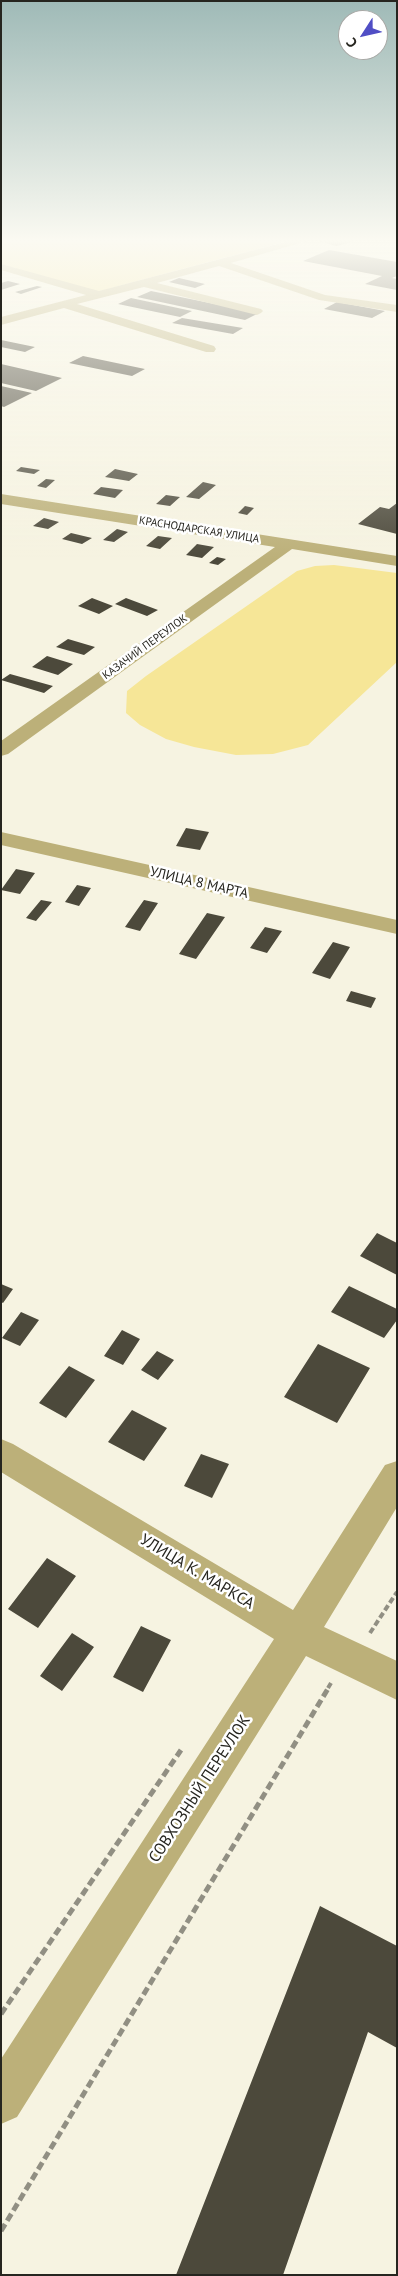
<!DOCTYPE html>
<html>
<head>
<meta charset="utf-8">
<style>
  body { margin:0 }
  #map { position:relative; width:398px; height:2276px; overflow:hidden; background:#f6f3e1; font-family:"PT Sans",sans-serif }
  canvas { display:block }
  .frame { position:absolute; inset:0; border:2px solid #26251f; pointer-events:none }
  .north { position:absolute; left:338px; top:10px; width:50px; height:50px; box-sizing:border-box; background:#fff; border:1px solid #a8a8a5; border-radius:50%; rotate:235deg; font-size:14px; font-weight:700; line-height:20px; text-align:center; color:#26251f }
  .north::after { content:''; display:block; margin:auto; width:18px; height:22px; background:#504ec5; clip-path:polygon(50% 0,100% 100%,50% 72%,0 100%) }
</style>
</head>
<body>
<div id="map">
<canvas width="398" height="2276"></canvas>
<div class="frame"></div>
<div class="north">С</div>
</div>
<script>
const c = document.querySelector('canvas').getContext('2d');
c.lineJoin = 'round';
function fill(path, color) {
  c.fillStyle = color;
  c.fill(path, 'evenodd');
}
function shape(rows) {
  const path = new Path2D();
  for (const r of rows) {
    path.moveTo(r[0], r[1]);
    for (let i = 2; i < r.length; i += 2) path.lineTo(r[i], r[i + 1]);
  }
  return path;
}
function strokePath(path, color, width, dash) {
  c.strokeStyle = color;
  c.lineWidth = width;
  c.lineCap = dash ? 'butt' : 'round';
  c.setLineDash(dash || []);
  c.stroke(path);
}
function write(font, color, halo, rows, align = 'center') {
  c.font = font + ' "PT Sans",sans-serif';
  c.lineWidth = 5;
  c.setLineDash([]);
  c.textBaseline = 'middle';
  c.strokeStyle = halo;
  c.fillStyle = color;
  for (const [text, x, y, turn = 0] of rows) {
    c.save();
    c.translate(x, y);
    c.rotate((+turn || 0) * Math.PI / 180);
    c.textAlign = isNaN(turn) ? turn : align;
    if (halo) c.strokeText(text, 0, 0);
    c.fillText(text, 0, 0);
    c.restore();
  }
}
const green = shape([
  [1,241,287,241,100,291,92,291,1,264],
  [334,565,397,573,397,662,308,745,273,754,236,755,194,747,166,739,140,725,126,713,127,691,146,676,297,571,315,566]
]);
const building = shape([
  [320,241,353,241,353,242,336,246],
  [329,250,397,262,397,276,392,278,397,279,397,290,365,284,382,276,303,261],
  [179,278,205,284,195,288,169,282],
  [8,281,20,284,1,290,1,283],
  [37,286,42,287,21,294,15,292],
  [151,291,259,313,245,320,137,297],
  [131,298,192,311,180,317,118,304],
  [337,302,385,311,372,318,324,309],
  [182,318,243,328,233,334,172,323],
  [1,340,35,347,25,352,1,347],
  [83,356,145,369,132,376,69,363],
  [1,364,62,378,36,391,1,383],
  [1,386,32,393,4,407,1,406],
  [21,467,40,470,34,474,16,471],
  [115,469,138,474,129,481,105,477],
  [46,479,55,480,46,488,37,486],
  [203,482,216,485,199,499,186,497],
  [101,487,123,490,115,498,93,494],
  [166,495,180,497,170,506,156,504],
  [397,503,397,534,358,524,380,507,389,509],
  [245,506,254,508,247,515,238,513],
  [44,518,59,522,48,529,33,526],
  [117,529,128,532,114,542,103,540],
  [71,533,92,538,82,544,62,539],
  [158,536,172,538,160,549,146,546],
  [197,544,214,547,202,558,186,555],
  [217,557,226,559,218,565,209,563],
  [92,598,113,606,99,614,78,606],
  [126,598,158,610,147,616,115,604],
  [68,639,95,647,84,655,56,647],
  [47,656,73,664,58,675,32,667],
  [10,674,53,686,44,693,1,680],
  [186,828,209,832,200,850,176,846],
  [16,869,35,873,20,894,1,890],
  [77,885,91,888,79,906,65,902],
  [41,900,52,902,36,921,26,918],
  [144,900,158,903,140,931,125,927],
  [207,913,225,917,196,959,179,954],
  [265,927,282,931,267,953,250,948],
  [333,942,350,947,330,979,312,973],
  [351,991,376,998,371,1008,346,1001],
  [377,1233,397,1243,397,1275,360,1256],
  [1,1284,13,1289,3,1303,1,1302],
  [349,1286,397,1309,397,1320,384,1338,331,1312],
  [21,1312,39,1320,20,1346,2,1338],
  [122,1330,140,1339,123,1365,104,1356],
  [318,1344,370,1368,337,1423,284,1397],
  [157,1351,174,1360,158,1380,141,1370],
  [69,1366,95,1380,66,1418,39,1403],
  [132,1410,167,1428,144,1461,108,1442],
  [201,1454,229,1464,212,1498,184,1486],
  [47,1558,76,1576,38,1628,8,1609],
  [141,1626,171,1640,143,1692,113,1677],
  [72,1633,94,1647,62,1691,40,1676],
  [320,1906,397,1946,397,2048,368,2032,283,2275,176,2275]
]);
const pathFar1 = shape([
  [370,1633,397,1592],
  [328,1688,331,1683]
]);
const path = shape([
  [1,2014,181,1750],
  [1,2231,329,1687]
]);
const minor = shape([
  [289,241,307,241,231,263,325,295,397,305,397,312,319,300,219,266,157,283,261,309,263,311,261,313,257,315,144,287,77,304,214,346,216,349,214,352,206,352,64,308,1,325,1,317,86,295,1,270,1,264,99,291,289,241],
  [1,494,397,556,397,566,292,549,8,754,1,756,1,741,275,547,1,504,1,494],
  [1,832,397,920,397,934,1,845,1,832],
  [1,1439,13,1444,293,1610,385,1465,397,1461,397,1507,324,1627,397,1661,397,1700,306,1656,17,2117,1,2124,1,2059,274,1639,1,1472,1,1439]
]);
const farStreetnames = [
  ["КРАСНОДАРСКАЯ УЛИЦА",199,530,9],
  ["КАЗАЧИЙ ПЕРЕУЛОК",145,647,-36]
];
const streetNames = [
  ["УЛИЦА 8 МАРТА",199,883,13]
];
const nearStreetnames = [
  ["УЛИЦА К. МАРКСА",197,1572,31],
  ["СОВХОЗНЫЙ ПЕРЕУЛОК",200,1789,-57]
];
fill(green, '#f6e697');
fill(building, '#4c493b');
strokePath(pathFar1, '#918f83', 4, [6, 3]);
strokePath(path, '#918f83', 5, [8, 4]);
fill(minor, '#bcb079');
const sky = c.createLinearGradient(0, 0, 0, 560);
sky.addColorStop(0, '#9fbab7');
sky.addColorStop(0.43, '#fbfaf2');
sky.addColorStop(1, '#fbfaf200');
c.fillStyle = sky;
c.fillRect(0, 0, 398, 560);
write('11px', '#26251f', '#fff', farStreetnames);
write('14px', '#26251f', '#fff', streetNames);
write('16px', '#26251f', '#fff', nearStreetnames);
</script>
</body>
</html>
